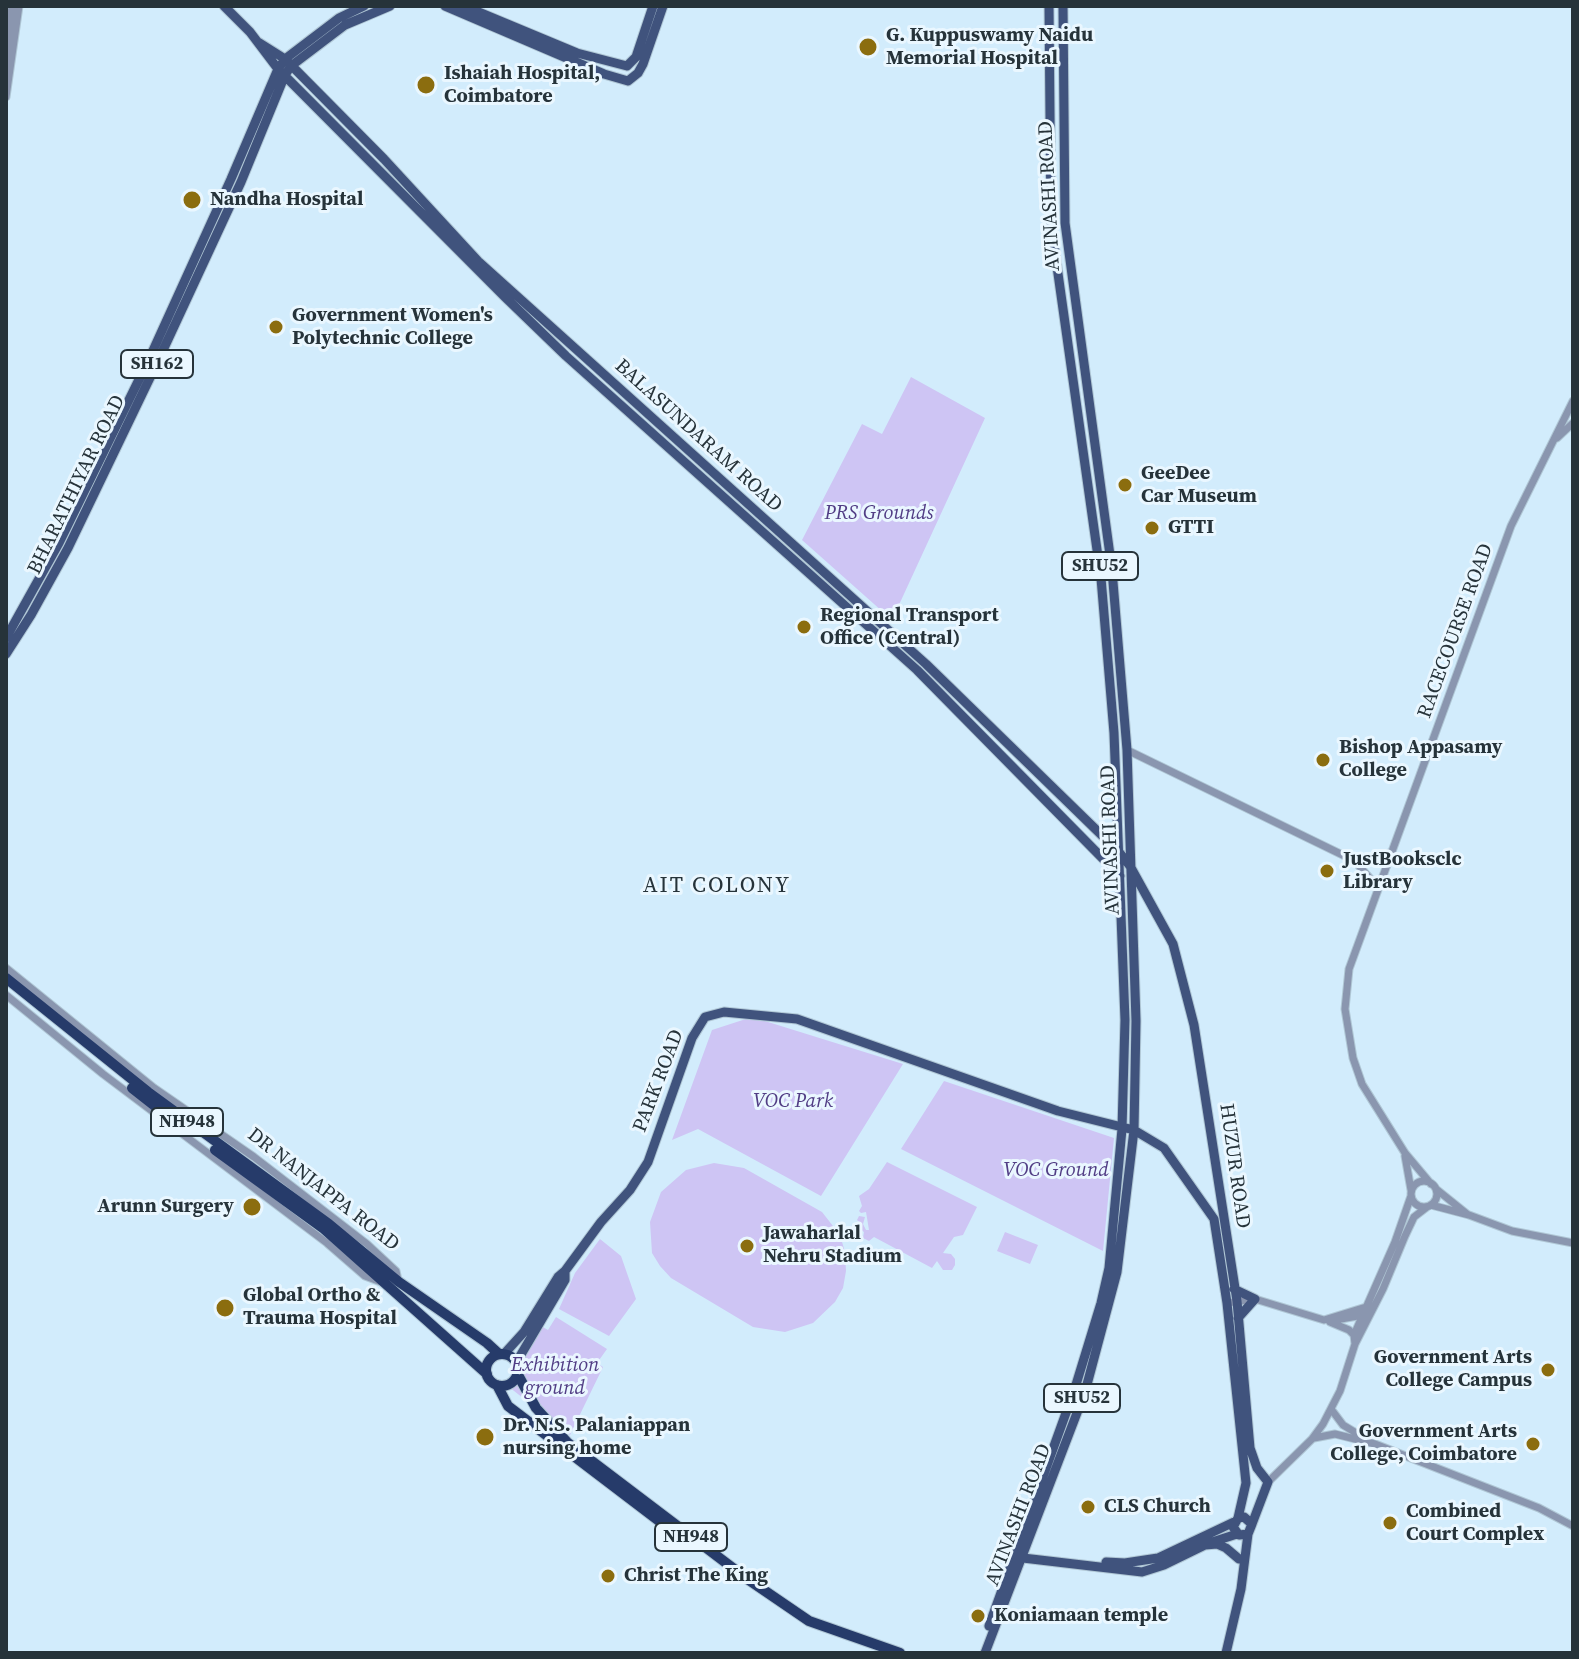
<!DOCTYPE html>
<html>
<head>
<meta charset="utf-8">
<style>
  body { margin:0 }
  #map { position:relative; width:1579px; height:1659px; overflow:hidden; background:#d2ecfc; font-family:"Source Serif 4",serif }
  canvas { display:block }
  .frame { position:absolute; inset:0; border:8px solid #26333a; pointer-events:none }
</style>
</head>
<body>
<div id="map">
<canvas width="1579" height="1659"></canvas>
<div class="frame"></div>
</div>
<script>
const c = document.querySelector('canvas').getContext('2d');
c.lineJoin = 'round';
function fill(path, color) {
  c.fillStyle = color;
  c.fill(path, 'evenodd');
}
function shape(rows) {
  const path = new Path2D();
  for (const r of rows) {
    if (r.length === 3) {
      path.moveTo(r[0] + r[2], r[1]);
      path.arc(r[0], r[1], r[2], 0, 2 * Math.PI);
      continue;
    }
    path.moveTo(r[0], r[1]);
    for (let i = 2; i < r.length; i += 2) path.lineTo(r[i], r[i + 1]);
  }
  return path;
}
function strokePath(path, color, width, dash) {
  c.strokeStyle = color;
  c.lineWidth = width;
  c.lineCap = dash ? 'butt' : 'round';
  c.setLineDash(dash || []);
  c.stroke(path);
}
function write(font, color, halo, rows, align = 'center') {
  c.font = font + ' "Source Serif 4",serif';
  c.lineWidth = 6;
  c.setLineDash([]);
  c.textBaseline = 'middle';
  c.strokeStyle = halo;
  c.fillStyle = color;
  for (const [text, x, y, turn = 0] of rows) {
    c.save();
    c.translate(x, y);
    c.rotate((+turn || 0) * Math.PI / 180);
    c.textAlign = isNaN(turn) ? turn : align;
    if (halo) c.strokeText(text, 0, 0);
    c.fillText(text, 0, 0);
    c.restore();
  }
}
const green = shape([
  [911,377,985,418,892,620,802,540,862,424,882,434],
  [752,1017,903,1064,821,1196,698,1129,672,1140,712,1030],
  [944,1081,1114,1138,1103,1251,901,1149],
  [887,1162,977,1207,963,1235,954,1237,943,1253,951,1254,955,1259,955,1265,952,1270,943,1270,937,1261,932,1268,874,1237,869,1241,863,1238,864,1232,860,1229,861,1224,857,1220,859,1216,865,1217,863,1224,866,1230,869,1230,866,1212,861,1213,859,1211,862,1206,859,1196,869,1189],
  [714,1163,744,1168,822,1212,840,1235,845,1252,846,1271,843,1288,835,1302,813,1323,785,1332,753,1327,671,1278,660,1266,652,1253,650,1222,661,1192,686,1170],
  [1005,1232,1038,1245,1030,1264,997,1251],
  [600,1239,621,1256,636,1299,609,1336,559,1309,575,1273],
  [556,1317,607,1349,597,1363,603,1367,570,1435,509,1387,512,1375,541,1326,548,1330]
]);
const minor = shape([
  [6,55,12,6],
  [6,97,19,6],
  [1557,438,1573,423],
  [1127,750,1355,861,1390,853],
  [1355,861,1378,888],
  [6,968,154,1088,254,1157,367,1244,396,1271,398,1280],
  [6,995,103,1074,327,1243,365,1276,381,1282],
  [1405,1156,1411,1190],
  [1424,1194,13],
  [1431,1184,1405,1153,1362,1084,1353,1058,1345,1009,1349,969,1511,526,1573,401],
  [1436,1189,1467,1214],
  [1431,1205,1469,1215,1512,1231,1573,1243],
  [1227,1303,1255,1299,1324,1320,1366,1307],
  [1330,1321,1363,1315],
  [1330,1322,1349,1330,1354,1335],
  [1355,1344,1354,1335,1395,1242,1411,1196],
  [1331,1409,1343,1425,1366,1439],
  [1314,1438,1335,1434,1375,1444,1539,1508,1573,1526],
  [1268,1482,1312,1439,1323,1424,1340,1391,1355,1344,1383,1289,1405,1236,1414,1217,1427,1207]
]);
const major = shape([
  [224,6,250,32,278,69,505,297,566,356,917,670,1120,876],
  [445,6,604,74,628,81,638,73,643,64,663,6],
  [464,6,577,53,627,66,636,57,653,6],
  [258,42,285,59,384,159,478,261,926,664,1119,852,1130,866,1173,944,1194,1025,1237,1301,1250,1448,1257,1468,1268,1482,1252,1524],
  [6,638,59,543,150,357,231,179,278,69,285,59,339,18,364,6],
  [6,654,31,615,68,548,158,361,241,182,285,75,291,66,345,25,390,6],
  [1234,1289,1255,1299,1238,1318],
  [504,1354,524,1332,558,1277,565,1271,601,1222,630,1190,648,1162,692,1038,705,1017,724,1012,797,1019,1058,1111,1134,1130,1164,1148,1214,1219,1227,1303,1246,1483,1238,1518,1233,1527,1239,1535,1248,1534,1252,1524,1244,1517,1238,1518],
  [516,1363,565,1280,565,1271],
  [1209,1543,1237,1534],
  [1019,1556,1023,1558,1142,1572,1164,1565,1205,1545,1217,1544,1226,1548,1239,1559],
  [1106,1562,1125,1563,1158,1558,1234,1522],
  [989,1626,1075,1388,1101,1303,1109,1268,1122,1129,1125,1020,1114,733,1101,578,1051,224,1049,6],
  [985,1653,1085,1392,1117,1272,1134,1130,1136,1021,1127,750,1112,570,1065,223,1063,6],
  [1226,1653,1241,1589,1248,1534]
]);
const highway = shape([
  [6,978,148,1092,329,1224,399,1282,487,1343,499,1354],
  [132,1088,160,1110],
  [215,1150,324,1229,487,1374],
  [502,1370,16],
  [517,1373,536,1408,568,1443,746,1578,809,1621,900,1653],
  [497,1385,508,1406,688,1543]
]);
const markers = [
  [868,47,10,"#8b6d0f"],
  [426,85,10,"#8b6d0f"],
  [192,200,10,"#8b6d0f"],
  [276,327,8,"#8b6d0f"],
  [1125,485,8,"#8b6d0f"],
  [1152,528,8,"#8b6d0f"],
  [804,627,8,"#8b6d0f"],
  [1323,760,8,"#8b6d0f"],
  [1327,871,8,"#8b6d0f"],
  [252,1207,10,"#8b6d0f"],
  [747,1246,8,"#8b6d0f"],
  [225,1308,10,"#8b6d0f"],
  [1548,1370,8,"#8b6d0f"],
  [485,1437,10,"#8b6d0f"],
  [1533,1444,8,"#8b6d0f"],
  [1088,1507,8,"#8b6d0f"],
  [1390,1523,8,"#8b6d0f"],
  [608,1576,8,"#8b6d0f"],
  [978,1616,8,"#8b6d0f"]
];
const shields = [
  [157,364,72],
  [1100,566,76],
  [187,1122,72],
  [1082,1398,76],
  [691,1537,72]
];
const shieldNames = [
  ["SH162",157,364],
  ["SHU52",1100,566],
  ["NH948",187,1122],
  ["SHU52",1082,1398],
  ["NH948",691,1537]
];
const poiNames = [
  ["G. Kuppuswamy Naidu",886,36],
  ["Memorial Hospital",886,59],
  ["Ishaiah Hospital,",444,74],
  ["Coimbatore",444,97],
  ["Nandha Hospital",210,200],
  ["Government Women's",292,316],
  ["Polytechnic College",292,339],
  ["GeeDee",1141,474],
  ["Car Museum",1141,497],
  ["GTTI",1168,528],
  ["Regional Transport",820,616],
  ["Office (Central)",820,639],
  ["Bishop Appasamy",1339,748],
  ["College",1339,771],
  ["JustBooksclc",1343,860],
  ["Library",1343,883],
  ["Arunn Surgery",234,1207,"right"],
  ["Jawaharlal",763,1234],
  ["Nehru Stadium",763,1257],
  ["Global Ortho &",243,1296],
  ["Trauma Hospital",243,1319],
  ["Government Arts",1532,1358,"right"],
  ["College Campus",1532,1381,"right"],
  ["Dr. N.S. Palaniappan",503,1426],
  ["nursing home",503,1449],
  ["Government Arts",1517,1432,"right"],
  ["College, Coimbatore",1517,1455,"right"],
  ["CLS Church",1104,1507],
  ["Combined",1406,1512],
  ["Court Complex",1406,1535],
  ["Christ The King",624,1576],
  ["Koniamaan temple",994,1616]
];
const streetNames = [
  ["AVINASHI ROAD",1050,196,-93],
  ["BALASUNDARAM ROAD",698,436,42],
  ["BHARATHIYAR ROAD",77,485,-64],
  ["RACECOURSE ROAD",1456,631,-70],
  ["AVINASHI ROAD",1111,840,-92],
  ["PARK ROAD",659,1081,-69],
  ["HUZUR ROAD",1234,1166,82],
  ["DR NANJAPPA ROAD",323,1190,38],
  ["AVINASHI ROAD",1019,1515,-69]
];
const parkNames = [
  ["PRS Grounds",879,514],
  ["VOC Park",793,1102],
  ["VOC Ground",1056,1171],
  ["Exhibition",555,1366],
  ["ground",555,1389]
];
const neighbourhoodNames = [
  ["AIT COLONY",717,886]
];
fill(green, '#cec5f4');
strokePath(minor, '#b0c7d5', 9);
strokePath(major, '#b0c7d5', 11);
strokePath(highway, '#b0c7d5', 12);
strokePath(minor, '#8a96af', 7);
strokePath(major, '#40537d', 9);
strokePath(highway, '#263b6a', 10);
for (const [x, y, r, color] of markers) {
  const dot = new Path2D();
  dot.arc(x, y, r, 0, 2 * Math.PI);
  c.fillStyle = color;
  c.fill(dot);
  strokePath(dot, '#eaf7ff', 3);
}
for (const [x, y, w] of shields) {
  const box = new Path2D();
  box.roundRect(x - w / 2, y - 14, w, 28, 6);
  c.fillStyle = '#eaf7ff';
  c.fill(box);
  strokePath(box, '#26333a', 2);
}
write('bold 18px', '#26333a', null, shieldNames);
write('bold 20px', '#26333a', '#eaf7ff', poiNames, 'left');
write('20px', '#26333a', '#eaf7ff', streetNames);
write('italic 20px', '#513d85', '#eaf7ff', parkNames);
c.letterSpacing = '2px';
write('22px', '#26333a', '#eaf7ff', neighbourhoodNames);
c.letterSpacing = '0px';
</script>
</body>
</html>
